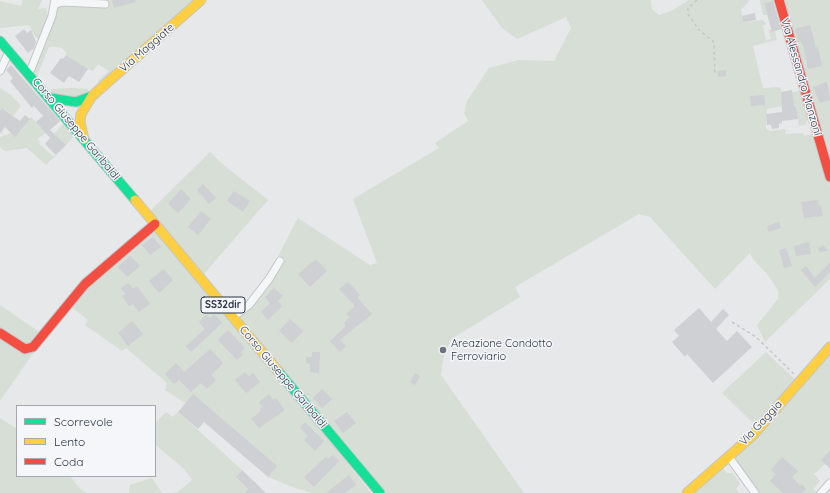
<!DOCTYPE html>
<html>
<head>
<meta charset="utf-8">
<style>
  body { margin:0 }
  #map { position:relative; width:830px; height:493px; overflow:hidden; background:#e6e8ea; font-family:Quicksand,sans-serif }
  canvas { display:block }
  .legend { position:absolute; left:16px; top:405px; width:140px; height:72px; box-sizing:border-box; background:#f4f6f9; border:1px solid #a4a8b1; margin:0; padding:5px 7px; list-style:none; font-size:12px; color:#2b3445 }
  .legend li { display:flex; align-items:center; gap:8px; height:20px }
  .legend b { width:20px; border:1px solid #a4a8b1 }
</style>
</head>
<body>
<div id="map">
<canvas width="830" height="493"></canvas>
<ul class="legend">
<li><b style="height:5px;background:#16e098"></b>Scorrevole</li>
<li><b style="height:5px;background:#ffcf43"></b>Lento</li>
<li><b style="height:5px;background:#f24e42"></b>Coda</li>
</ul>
</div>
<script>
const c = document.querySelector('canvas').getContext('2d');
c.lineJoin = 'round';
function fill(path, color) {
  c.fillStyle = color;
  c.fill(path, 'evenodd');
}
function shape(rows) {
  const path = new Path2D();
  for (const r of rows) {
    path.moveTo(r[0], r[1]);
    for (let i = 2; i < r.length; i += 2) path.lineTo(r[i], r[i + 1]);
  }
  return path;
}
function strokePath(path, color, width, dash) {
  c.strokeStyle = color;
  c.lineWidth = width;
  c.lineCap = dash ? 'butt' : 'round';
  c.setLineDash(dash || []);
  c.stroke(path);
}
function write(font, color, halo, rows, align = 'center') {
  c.font = font + ' Quicksand,sans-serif';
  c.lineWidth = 3;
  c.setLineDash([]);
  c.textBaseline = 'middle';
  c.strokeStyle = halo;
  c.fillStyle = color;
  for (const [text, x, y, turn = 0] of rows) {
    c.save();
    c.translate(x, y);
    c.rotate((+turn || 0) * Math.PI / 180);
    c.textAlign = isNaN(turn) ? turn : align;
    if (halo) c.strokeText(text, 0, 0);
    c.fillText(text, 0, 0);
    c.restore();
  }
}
const green = shape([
  [23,0,42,0,38,9,46,8,49,19,40,40,35,36,29,25,0,28,0,1,21,6],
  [58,0,196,0,99,83,98,81,109,71,98,64,93,71,88,69,66,55,66,52,62,48,56,47,49,47,37,76,32,71,58,9],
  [482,0,651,0,652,9,659,15,671,11,689,0,750,0,741,10,743,22,763,20,766,24,763,26,766,40,771,39,768,29,775,31,777,40,753,46,763,88,780,87,781,92,782,106,767,109,766,129,771,131,785,129,786,134,803,133,804,136,815,133,830,186,830,279,765,342,757,325,778,299,778,290,767,274,753,259,750,253,715,289,650,217,639,214,515,287,520,297,451,339,443,359,441,375,524,493,385,493,238,315,250,308,262,295,279,268,283,260,278,256,298,218,370,265,377,263,353,199,439,148,435,143,468,121,464,113,467,101,489,68,518,60,554,61,571,28,566,17,517,39,502,28],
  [760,0,775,0,764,3,767,15,763,15],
  [782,0,830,0,830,169],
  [0,88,11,95,21,106,13,116,3,108,0,111],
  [73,88,88,89,88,93,79,100,51,94,51,89],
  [801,90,809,120,807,121,806,125,799,126,796,107,792,107,792,93],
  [31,117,46,133,37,139,40,142,39,144,53,156,56,155,46,165,27,148,5,151,0,147,0,137,11,133,15,136],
  [64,123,76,134,66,145,54,134],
  [210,152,220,162,268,200,203,275,150,211],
  [154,228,297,399,371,493,312,493,295,488,268,477,193,395,185,403,165,390,167,383,126,348,122,351,85,325,88,320,69,305,88,285],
  [0,305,45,336,0,401],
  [766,352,797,381,756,426,722,393],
  [830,353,830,468,825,464,814,474,820,481,813,490,817,491,815,493,759,493,733,457],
  [166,412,173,417,178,412,242,470,236,477,248,489,245,493,172,493,178,492,192,480,185,470,155,444,155,423],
  [0,418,17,429,17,476,70,476,80,489,87,493,0,493],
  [722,467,727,473,733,473,740,484,736,489,740,493,691,493],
  [152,478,162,493,129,493,130,485]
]);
const building = shape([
  [112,0,135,0,136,2,114,8],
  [773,1,781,29,772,32,764,3],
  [755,13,756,20,743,22,742,16],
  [810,25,816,48,818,47,822,66,808,69,803,45,800,41,798,42,795,29],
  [24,29,27,33,31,30,36,42,34,48,28,53,15,36],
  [66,55,88,69,79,82,69,76,64,83,50,73,61,58,63,59],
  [11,65,60,121,50,130,66,145,56,155,45,144,50,138,36,122,43,116,34,106,32,108,10,81,13,78,6,70],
  [726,70,726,76,718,77,717,71],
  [827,82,830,100,820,103,813,87],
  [792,90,794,107,796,107,798,119,782,121,782,123,779,124,779,128,772,129,771,125,767,125,766,114,782,112,781,92],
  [764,95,765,105,751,106,750,96],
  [2,108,20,121,25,115,30,119,15,137,5,127,0,134,0,111],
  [203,184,216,198,209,204,197,190],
  [181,189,191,199,178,213,168,204],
  [234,191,250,201,243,212,227,201],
  [818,200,819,206,821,205,823,216,804,218,801,202],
  [201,211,211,219,198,235,188,227],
  [779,222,781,228,769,232,767,226],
  [153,237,161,247,150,255,142,245],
  [809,242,811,254,796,256,794,246],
  [823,245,828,251,820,252,818,249],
  [786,248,792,266,784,268,779,250],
  [130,256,140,266,127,277,118,267],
  [316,259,327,271,310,287,298,274],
  [830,262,830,272,815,287,801,270,806,266,815,278],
  [164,269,173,280,159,293,149,281],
  [348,282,360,295,357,297,372,314,340,340,346,346,340,352,330,341,346,326,344,323,350,317,346,314,355,306,339,289],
  [128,283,133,289,137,286,150,304,139,312,133,304,129,306,122,296,126,294,121,288],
  [274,288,283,296,278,301,282,306,268,320,261,312,270,303,265,297],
  [699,308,711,322,723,309,729,315,716,329,727,341,737,331,752,347,713,383,687,354,685,357,672,342,679,336,674,330],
  [214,314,222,323,191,352,186,346,205,329,199,322,206,315,210,318],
  [290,319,303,331,292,343,279,331],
  [132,321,143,334,128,346,118,333],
  [228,330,245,348,241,352,243,355,237,360,218,340],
  [210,349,223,363,211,375,216,380,207,389,201,383,191,392,179,380,174,384,165,374,176,363,184,372],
  [312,352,320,352,319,373,310,372,310,364,306,363,306,357,312,357],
  [245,372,249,377,253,373,260,382,246,393,235,380],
  [415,373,420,376,415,385,410,382],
  [322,389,332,399,322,408,313,398],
  [193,394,277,466,268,477,204,422,198,429,178,412],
  [269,394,273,400,276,398,285,410,259,428,251,419,261,411,260,409,262,407,259,402],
  [347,412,356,423,343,433,334,421],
  [305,422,324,441,315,451,304,440,308,436,300,428],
  [830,451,830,468,821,460],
  [333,455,339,461,314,487,304,477,326,457,328,459],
  [782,457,798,471,792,477,800,486,802,484,806,489,802,493,783,493,770,481,776,474,771,470],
  [242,470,266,493,245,493,248,489,236,477],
  [349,475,356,485,345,493,326,493]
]);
const path = shape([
  [697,0,688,8,688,14,699,30,713,41,714,47,715,74],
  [732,322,756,337,794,374]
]);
const street = shape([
  [54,5,62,2,105,4],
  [0,71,9,52],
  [27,72,31,69,52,16,55,0],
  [233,317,249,305,269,279,280,261],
  [729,457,755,493],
  [821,493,830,483]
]);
const fast = shape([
  [0,41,135,200],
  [50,98,76,102,92,96],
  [278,371,380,493]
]);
const slow = shape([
  [84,139,80,122,81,114,92,96,201,0],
  [135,200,278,371],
  [687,493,752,436,830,347]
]);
const jam = shape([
  [779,0,830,177],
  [0,333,25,349,33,347,85,284,155,224]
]);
const markers = [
  [443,350,4,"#6c737f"]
];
const shields = [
  [223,305,44]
];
const shieldNames = [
  ["SS32dir",223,305]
];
const streetNames = [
  ["Via Maggiate",147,48,-41],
  ["Via Alessandro Manzoni",801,77,74],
  ["Corso Giuseppe Garibaldi",76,129,50],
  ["Corso Giuseppe Garibaldi",283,377,50],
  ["Via Gaggia",761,423,-47]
];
const poiNames = [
  ["Areazione Condotto",451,344],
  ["Ferroviario",451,357]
];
fill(green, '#d6ded6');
fill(building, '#ced0d3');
strokePath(street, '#c4c6c8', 9);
strokePath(fast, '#c4c6c8', 11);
strokePath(slow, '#c4c6c8', 11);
strokePath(jam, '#c4c6c8', 11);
strokePath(path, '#c5c6ca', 1.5, [3, 3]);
strokePath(street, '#f5f6f7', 7);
strokePath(fast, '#16e098', 9);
strokePath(slow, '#ffcf43', 9);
strokePath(jam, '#f24e42', 9);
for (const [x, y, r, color] of markers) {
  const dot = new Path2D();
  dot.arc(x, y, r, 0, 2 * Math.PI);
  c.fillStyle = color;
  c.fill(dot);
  strokePath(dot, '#f4f6f9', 1.5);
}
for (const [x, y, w] of shields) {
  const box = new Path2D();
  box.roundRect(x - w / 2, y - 8, w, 16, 3);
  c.fillStyle = '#f4f6f9';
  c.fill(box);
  strokePath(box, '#2b3445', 1);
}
write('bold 10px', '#2b3445', null, shieldNames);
write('11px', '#2b3445', '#f4f6f9', streetNames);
write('11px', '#2b3445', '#f4f6f9', poiNames, 'left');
</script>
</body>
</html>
